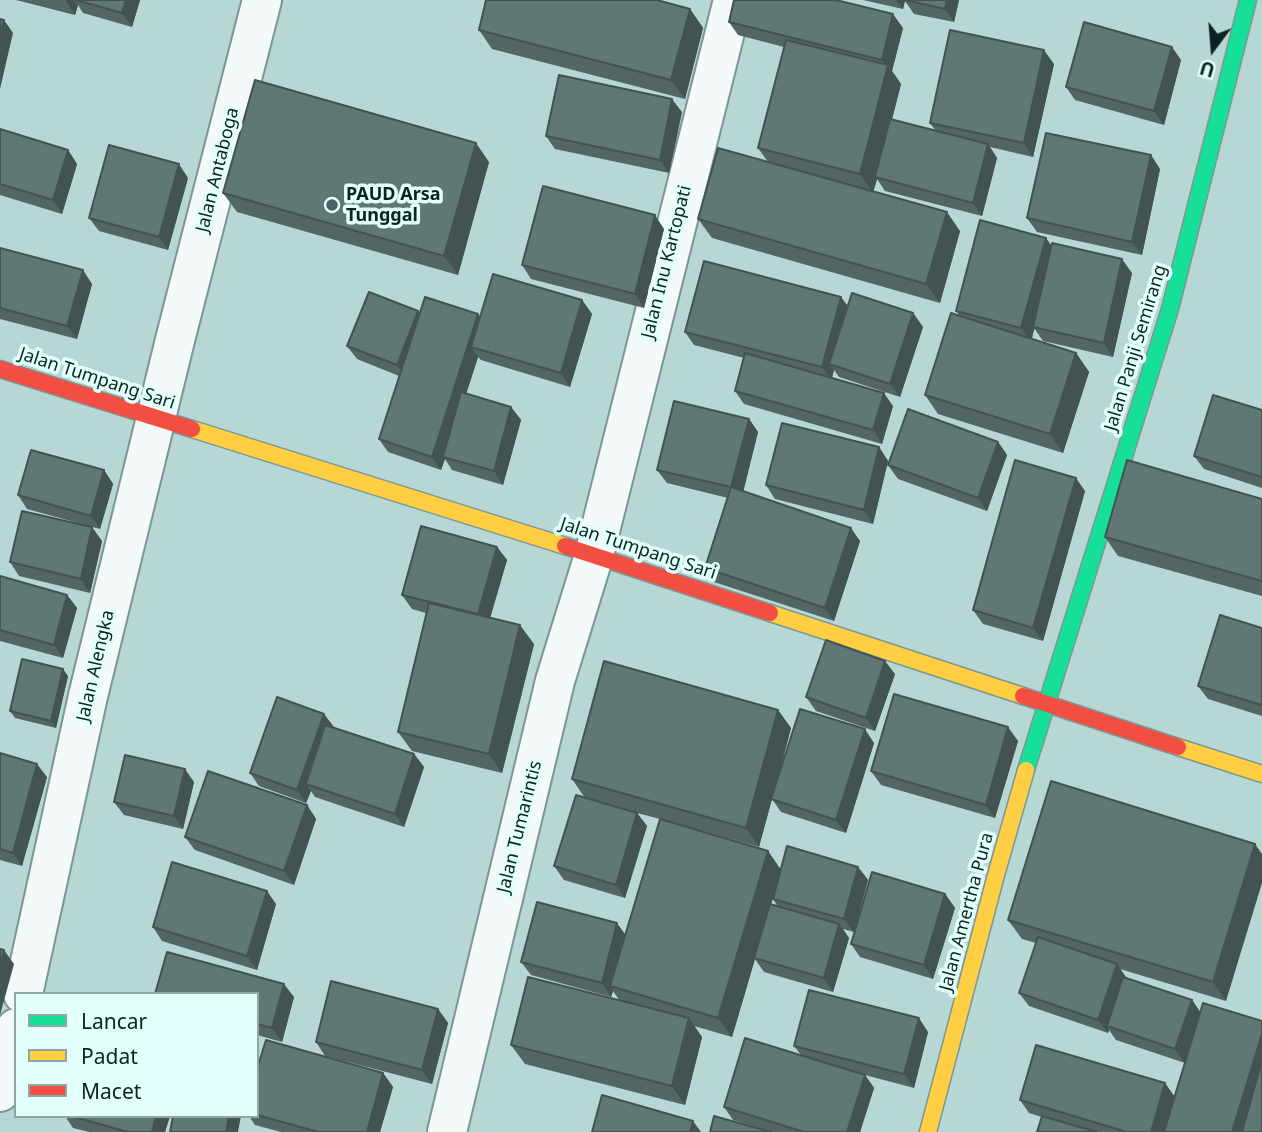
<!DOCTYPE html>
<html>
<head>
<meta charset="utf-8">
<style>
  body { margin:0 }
  #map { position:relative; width:1262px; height:1132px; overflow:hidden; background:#b6d7d4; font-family:"Noto Sans",sans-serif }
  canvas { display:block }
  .legend { position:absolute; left:14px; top:992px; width:245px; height:126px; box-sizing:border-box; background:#e2fffc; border:2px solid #8ca7a4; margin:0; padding:9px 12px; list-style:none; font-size:21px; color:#0b2321 }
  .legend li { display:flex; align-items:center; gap:14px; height:35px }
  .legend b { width:35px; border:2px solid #8ca7a4 }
  .north { position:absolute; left:1178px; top:14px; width:70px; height:70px; -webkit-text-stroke:5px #e2fffc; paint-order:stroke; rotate:196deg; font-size:19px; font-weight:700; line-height:28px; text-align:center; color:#0b2321 }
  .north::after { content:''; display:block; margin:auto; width:24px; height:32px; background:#0b2321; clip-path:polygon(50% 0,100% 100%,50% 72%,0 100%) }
</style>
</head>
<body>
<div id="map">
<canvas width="1262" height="1132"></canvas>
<ul class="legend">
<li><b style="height:9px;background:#16e098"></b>Lancar</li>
<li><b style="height:9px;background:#ffcf43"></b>Padat</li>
<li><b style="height:9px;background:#f24e42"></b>Macet</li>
</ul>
<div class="north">U</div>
</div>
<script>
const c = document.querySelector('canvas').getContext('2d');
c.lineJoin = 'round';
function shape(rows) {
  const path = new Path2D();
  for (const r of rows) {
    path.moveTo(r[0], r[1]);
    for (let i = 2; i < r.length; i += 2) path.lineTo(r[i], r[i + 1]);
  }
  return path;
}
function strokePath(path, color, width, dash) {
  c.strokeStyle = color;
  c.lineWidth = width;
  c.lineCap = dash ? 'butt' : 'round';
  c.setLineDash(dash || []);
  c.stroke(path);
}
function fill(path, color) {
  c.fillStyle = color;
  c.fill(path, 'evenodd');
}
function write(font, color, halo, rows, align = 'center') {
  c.font = font + ' "Noto Sans",sans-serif';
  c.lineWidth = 7;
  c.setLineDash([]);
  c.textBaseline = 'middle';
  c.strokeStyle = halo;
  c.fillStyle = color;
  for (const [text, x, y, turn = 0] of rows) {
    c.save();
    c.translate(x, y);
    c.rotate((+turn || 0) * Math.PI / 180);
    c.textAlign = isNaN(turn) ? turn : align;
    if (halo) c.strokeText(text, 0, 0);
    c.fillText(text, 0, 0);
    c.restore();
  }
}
const street = shape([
  [23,994,88,696,175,340,262,0],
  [0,1092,16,1028],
  [447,1132,555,681,594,555,733,0]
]);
const fast = shape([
  [1026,770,1170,309,1248,0]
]);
const slow = shape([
  [192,429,565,546],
  [770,613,1023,696],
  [1178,747,1262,774],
  [928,1132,996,875,1026,770]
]);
const jam = shape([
  [0,369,192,429],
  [565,546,770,613],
  [1023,696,1178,747]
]);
const wall = shape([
  [16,0,140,0,132,27,83,13,78,5,75,15],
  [863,0,959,0,954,22,914,14,905,1,903,9],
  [690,9,703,28,685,99,492,49,479,30],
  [729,22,903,28,892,71,901,84,892,119,936,131,930,123,1054,64,1033,157,990,147,997,158,982,216,885,191,877,179,873,192,960,231,940,303,712,238,698,219,768,162,758,148,784,47,738,35],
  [1181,60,1164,125,1075,100,1066,87],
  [682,112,669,173,555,149,546,136],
  [0,129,68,150,77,164,62,214,0,195],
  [489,162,458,275,237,212,223,193],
  [1160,169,1142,255,1037,232,1027,218],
  [188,178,168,250,99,231,89,218],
  [664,229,644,308,531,279,522,265],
  [1051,245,1132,273,1113,357,1043,341,1034,328,1032,339,1076,353,1089,372,1063,453,938,414,925,395,960,316,956,311],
  [0,248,92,284,77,339,0,319],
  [582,300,592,314,570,387,481,360,478,357,466,394,511,407,521,420,503,485,452,470,445,459,441,470,388,452,379,439,399,376,357,359,347,346,419,313,478,314,480,317],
  [848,306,913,313,923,327,900,397,839,377,834,370,832,378,893,406,882,444,744,404,735,391,744,358,694,345,685,332],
  [1262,410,1262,488,1204,469,1194,456],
  [749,419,758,432,743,491,860,541,834,621,714,582,705,568,728,498,667,483,657,470],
  [998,442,1007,455,987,511,898,479,888,465],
  [879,447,888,461,873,524,775,499,766,485],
  [104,470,113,484,100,529,27,509,18,495],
  [1085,491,1043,641,983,624,973,610],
  [1262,499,1262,596,1118,556,1105,537],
  [102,541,90,593,19,576,10,562],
  [497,547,507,560,490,617,534,644,502,773,412,751,398,732,426,613,412,609,402,595],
  [0,576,67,595,77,608,63,658,0,641],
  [1262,628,1262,716,1208,699,1198,686],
  [895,674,875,731,816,711,806,697],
  [68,676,56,728,15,718,10,711],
  [778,710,791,728,777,783,874,743,846,833,781,812,772,799,759,847,660,819,768,851,781,870,858,867,868,880,854,932,843,929,849,938,833,992,764,972,755,959,732,1037,694,1026,702,1037,685,1105,525,1064,511,1045,620,1001,613,991,611,997,531,975,521,962,625,935,660,819,637,813,647,826,625,898,564,880,554,866,585,798,572,779],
  [778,880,773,899,778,907,771,905],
  [334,727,414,754,424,767,404,827,315,797,311,791,306,803,259,786,250,773],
  [1018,741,995,818,881,785,871,771],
  [0,753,47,777,22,866,0,860],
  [194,782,183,829,124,815,114,802],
  [307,805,316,819,294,885,195,850,185,837],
  [1255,844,1226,1001,1120,969,1126,978,1192,1000,1200,1012,1262,1132,1037,1132,1042,1117,1029,1113,1020,1100,1165,1083,1174,1096,1185,1063,1116,1040,1109,1030,1108,1033,1029,1006,1019,993,1036,943,1022,939,1008,920],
  [945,894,955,908,933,979,860,957,851,944],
  [276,904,257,970,162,941,153,927],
  [257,994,294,997,282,1042,257,1035],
  [438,1009,448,1023,432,1084,325,1056,316,1042],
  [928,1032,914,1088,865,1075,874,1088,860,1132,771,1132,733,1120,724,1107,801,1055,794,1046],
  [257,1069,383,1073,393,1087,380,1132,281,1132,255,1125,249,1116,257,1116],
  [65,1116,170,1116,165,1132,89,1132,73,1128]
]);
const shadedWall = shape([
  [66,0,74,0,78,5,75,15,66,1],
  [126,0,140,0,132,27,122,13],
  [896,0,905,0,903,9],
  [947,0,959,0,954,22,945,9],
  [690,9,703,28,685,99,671,80],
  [893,14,903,28,892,71,901,84,877,178,875,177,877,179,873,193,860,174,887,68,882,60],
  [4,20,13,33,0,89,0,36],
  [1172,47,1181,60,1164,125,1154,111],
  [1044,50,1054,64,1033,157,1024,143],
  [672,99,682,112,669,173,660,160],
  [476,143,489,162,458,275,444,256],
  [988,144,997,158,982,216,973,203],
  [68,150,77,164,62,214,53,200],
  [1151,155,1160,169,1142,255,1132,242],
  [179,164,188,178,168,250,159,237],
  [947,212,960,231,940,303,926,284],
  [655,215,664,229,644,308,635,294],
  [1046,238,1056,252,1031,341,1021,328],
  [1122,259,1132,273,1113,357,1104,343],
  [83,270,92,284,77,339,67,326],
  [841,297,851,310,829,364,834,370,831,381,822,367],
  [582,300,592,314,570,387,561,373],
  [418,311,427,325,406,379,397,365],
  [913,313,923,327,900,397,890,384],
  [478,314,487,327,471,347,478,357,446,457,443,457,445,459,441,470,432,457],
  [1076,353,1089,372,1063,453,1050,434],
  [884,393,893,406,882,444,873,430],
  [511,407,521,420,503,485,494,471],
  [749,419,758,432,741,501,731,487],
  [998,442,1007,455,987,511,978,498],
  [879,447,888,461,873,524,864,510],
  [104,470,113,484,100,529,91,516],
  [1076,478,1085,491,1043,641,1033,628],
  [92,527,102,541,90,593,81,579],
  [851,528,860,541,834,621,825,608],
  [497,547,507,560,487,629,478,616],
  [67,595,77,608,63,658,54,645],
  [520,625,534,644,502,773,489,754],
  [885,661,895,674,875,731,866,718],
  [63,669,68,676,56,728,51,721],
  [778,710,791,728,759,847,746,828],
  [324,714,334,727,312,786,306,784,311,791,306,803,297,790],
  [1008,727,1018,741,995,818,986,805],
  [865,729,874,743,846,833,836,820],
  [414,754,424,767,404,827,395,814],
  [37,764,47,777,22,866,13,853],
  [185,769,194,782,183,829,174,816],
  [307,805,316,819,294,885,284,871],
  [637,813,647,826,625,898,616,885],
  [1255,844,1262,854,1262,883,1226,1001,1213,982],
  [768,851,781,870,732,1037,718,1018],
  [858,867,868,880,854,932,844,919],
  [267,891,276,904,257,970,247,956],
  [945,894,955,908,933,979,924,965],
  [617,923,627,937,610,986,613,991,611,997,602,983],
  [839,924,849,938,833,992,824,978],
  [4,950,14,964,0,1015,0,966],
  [1117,964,1126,977,1107,1026,1109,1030,1108,1033,1098,1020],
  [284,984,294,997,282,1042,272,1028],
  [1192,1000,1201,1013,1185,1063,1175,1049],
  [438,1009,448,1023,432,1084,422,1070],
  [689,1018,702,1037,685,1105,672,1086],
  [919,1018,928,1032,914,1088,904,1074],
  [1262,1034,1262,1078,1245,1132,1232,1132],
  [383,1073,393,1087,380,1132,367,1132],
  [865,1075,874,1088,860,1132,847,1132],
  [1165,1083,1174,1096,1164,1132,1151,1132],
  [156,1116,170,1116,165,1132,152,1132],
  [229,1116,241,1116,238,1132,226,1132],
  [693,1121,701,1132,690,1132]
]);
const building = shape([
  [76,0,126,0,122,13,76,0],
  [486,0,657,0,690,9,671,80,479,30,486,0],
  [734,0,836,0,893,14,882,60,729,22,734,0],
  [905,0,947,0,945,9,905,0],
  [0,19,4,20,0,36,0,19],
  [1084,22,1172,47,1154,111,1066,87,1084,22],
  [950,30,1044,50,1024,143,930,123,950,30],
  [786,40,888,65,860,174,758,148,786,40],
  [559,75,672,99,660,160,546,136,559,75],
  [255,80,476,143,444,256,223,193,255,80],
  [890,119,988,144,973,203,875,177,890,119],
  [0,129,68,150,53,200,0,184,0,129],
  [1046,133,1151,155,1132,242,1027,218,1046,133],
  [109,145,179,164,159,237,89,218,109,145],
  [718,148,947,212,926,284,698,219,718,148],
  [543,186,655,215,635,294,522,265,543,186],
  [980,220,1046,238,1021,328,956,311,980,220],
  [1052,243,1122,259,1104,343,1033,327,1052,243],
  [0,248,83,270,67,326,0,308,0,248],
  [704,261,841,297,822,367,685,332,704,261],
  [493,274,582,300,561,373,471,347,493,274],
  [369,292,418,311,397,365,347,346,369,292],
  [852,293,913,313,890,384,829,364,852,293],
  [425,297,478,314,432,457,379,439,425,297],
  [951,313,1076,353,1050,434,925,395,951,313],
  [745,353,884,393,873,430,735,391,745,353],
  [461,392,511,407,494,471,443,457,461,392],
  [1213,395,1262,410,1262,477,1194,456,1213,395],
  [674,401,749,419,731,487,657,470,674,401],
  [908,409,998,442,978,498,888,465,908,409],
  [782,423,879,447,864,510,766,485,782,423],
  [31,450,104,470,91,516,18,495,31,450],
  [1015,460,1076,478,1033,628,973,610,1015,460],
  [1127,460,1262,499,1262,581,1105,537,1127,460],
  [731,487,851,528,825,608,705,568,731,487],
  [22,511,92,527,81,579,10,562,22,511],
  [421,526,497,547,478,614,402,595,421,526],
  [0,576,67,595,54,645,0,630,0,576],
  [429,603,520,625,489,754,398,732,429,603],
  [1220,615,1262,628,1262,705,1198,686,1220,615],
  [826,640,885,661,866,718,806,697,826,640],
  [22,659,63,669,51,721,10,711,22,659],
  [604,661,778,710,746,828,572,779,604,661],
  [894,694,1008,727,986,805,871,771,894,694],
  [277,697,324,714,297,790,250,773,277,697],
  [800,709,865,729,836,820,771,799,800,709],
  [325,725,414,754,395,814,306,784,325,725],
  [0,753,37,764,13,853,0,849,0,753],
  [125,755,185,769,174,816,114,802,125,755],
  [208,771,307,805,284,871,185,837,208,771],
  [1051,781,1255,844,1213,982,1008,920,1051,781],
  [576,795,637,813,616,885,554,866,576,795],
  [660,819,768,851,718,1018,610,986,660,819],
  [787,846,858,867,844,919,773,899,787,846],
  [172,862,267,891,247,956,153,927,172,862],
  [872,872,945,894,924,965,851,944,872,872],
  [537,902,617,923,602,983,521,962,537,902],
  [770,904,839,924,824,978,754,958,770,904],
  [1038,937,1117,964,1098,1020,1019,993,1038,937],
  [0,949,4,950,0,966,0,949],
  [167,952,284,984,272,1028,257,1024,257,994,155,994,167,952],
  [528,977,689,1018,672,1086,511,1045,528,977],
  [1123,977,1192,1000,1175,1049,1107,1026,1123,977],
  [331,981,438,1009,422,1070,316,1042,331,981],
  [809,990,919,1018,904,1074,794,1046,809,990],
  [1203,1003,1262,1021,1262,1034,1232,1132,1164,1132,1203,1003],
  [745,1038,865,1075,847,1132,804,1132,724,1107,745,1038],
  [266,1040,383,1073,367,1132,318,1132,257,1115,257,1069,266,1040],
  [1036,1045,1165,1083,1151,1132,1127,1132,1020,1100,1036,1045],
  [1262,1060,1262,1132,1242,1132,1262,1060],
  [602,1095,693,1121,690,1132,592,1132,602,1095],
  [71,1116,156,1116,152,1132,128,1132,71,1116],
  [173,1116,229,1116,226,1132,170,1132,173,1116],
  [714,1116,771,1132,710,1132,714,1116],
  [1042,1116,1097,1132,1037,1132,1042,1116]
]);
const markers = [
  [332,205,7,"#476260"]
];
const streetNames = [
  ["Jalan Antaboga",218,170,-76],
  ["Jalan Inu Kartopati",667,262,-76],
  ["Jalan Panji Semirang",1136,348,-73],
  ["Jalan Tumpang Sari",97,379,18],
  ["Jalan Tumpang Sari",638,549,18],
  ["Jalan Alengka",96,666,-77],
  ["Jalan Tumarintis",520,827,-76],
  ["Jalan Amertha Pura",967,912,-75]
];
const poiNames = [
  ["PAUD Arsa",346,195],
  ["Tunggal",346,216]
];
strokePath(street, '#7c9694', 42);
strokePath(fast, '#7c9694', 19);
strokePath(slow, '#7c9694', 19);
strokePath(jam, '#7c9694', 19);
strokePath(street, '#f4f9f9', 38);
strokePath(fast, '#16e098', 16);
strokePath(slow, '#ffcf43', 16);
strokePath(jam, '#f24e42', 16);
fill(wall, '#526665');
fill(shadedWall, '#425352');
fill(building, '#5f7775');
strokePath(building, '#425352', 2);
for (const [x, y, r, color] of markers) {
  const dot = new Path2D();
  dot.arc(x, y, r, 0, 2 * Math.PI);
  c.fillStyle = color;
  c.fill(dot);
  strokePath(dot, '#e2fffc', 2.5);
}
write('18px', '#0b2321', '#e2fffc', streetNames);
write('bold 18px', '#0b2321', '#e2fffc', poiNames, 'left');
</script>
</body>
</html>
